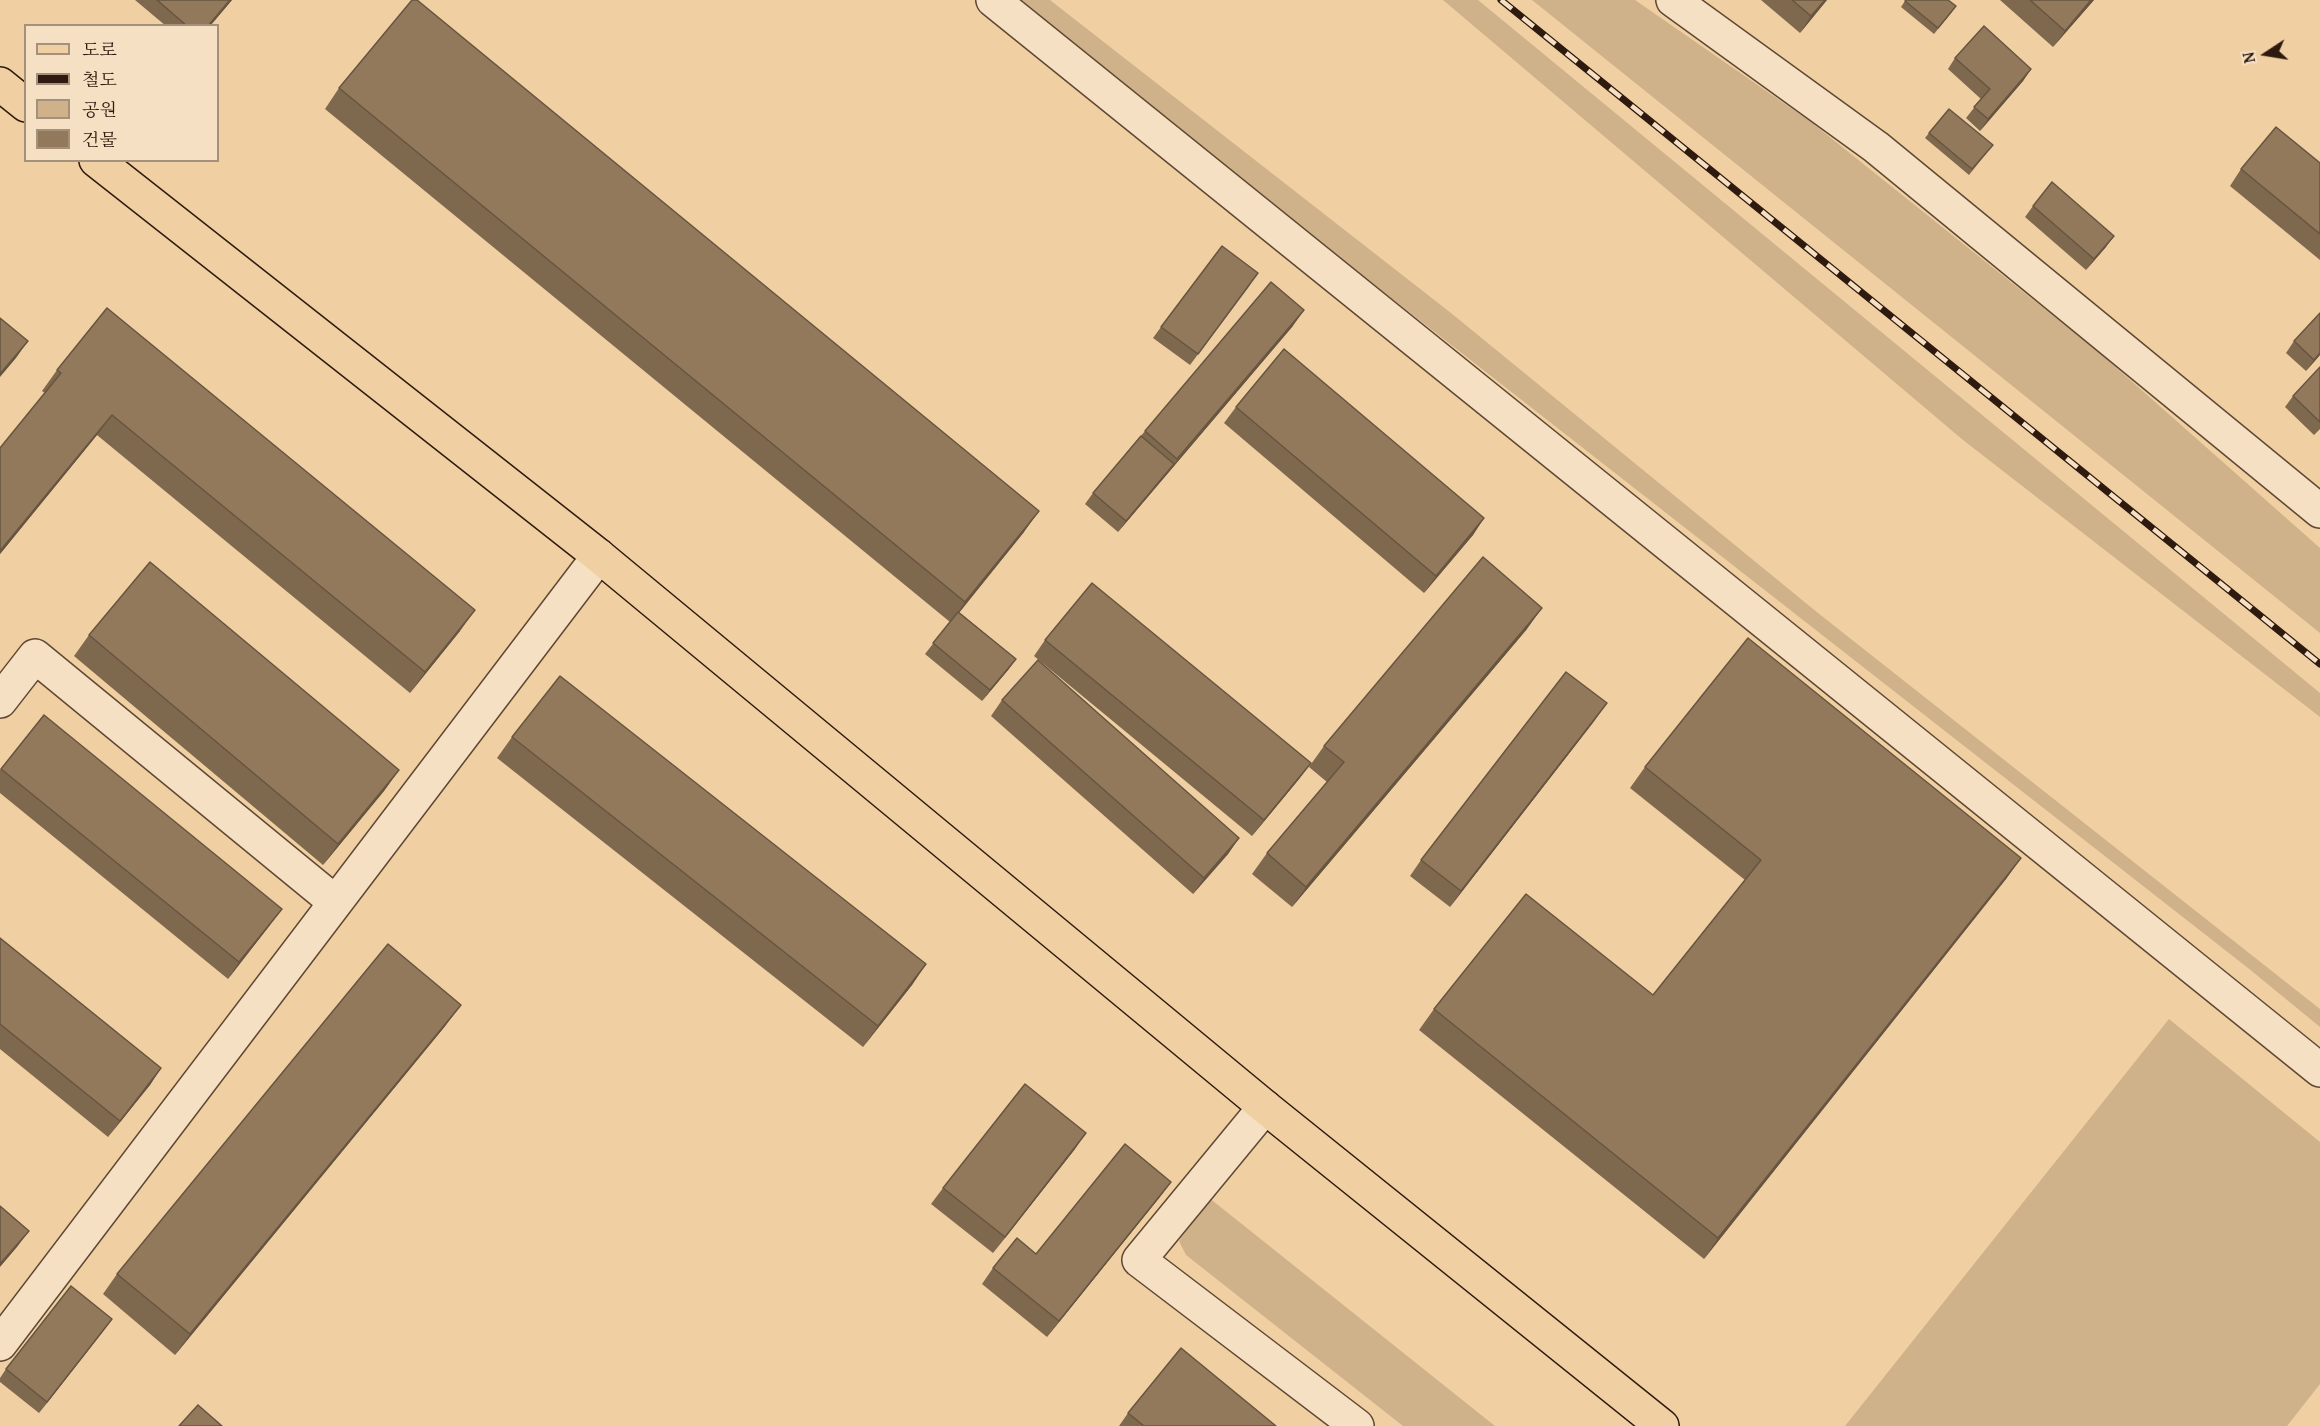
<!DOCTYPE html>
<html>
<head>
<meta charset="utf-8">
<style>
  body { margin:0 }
  #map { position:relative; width:2320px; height:1426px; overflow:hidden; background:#f0d0a3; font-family:"Gentium Book Plus","Noto Serif KR",serif }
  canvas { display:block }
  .legend { position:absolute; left:24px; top:24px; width:195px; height:138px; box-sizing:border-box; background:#f5e0c3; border:2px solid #a5917b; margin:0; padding:8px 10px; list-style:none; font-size:18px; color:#2e1a0e }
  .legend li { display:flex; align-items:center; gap:12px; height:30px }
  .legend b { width:30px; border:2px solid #a5917b }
  .north { position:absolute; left:2236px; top:24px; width:60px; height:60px; -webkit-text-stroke:4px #f5e0c3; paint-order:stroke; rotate:258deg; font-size:16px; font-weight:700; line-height:24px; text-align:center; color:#2e1a0e }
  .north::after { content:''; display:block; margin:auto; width:21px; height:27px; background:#2e1a0e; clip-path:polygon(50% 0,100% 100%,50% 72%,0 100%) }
</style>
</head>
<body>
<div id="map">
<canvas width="2320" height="1426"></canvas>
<ul class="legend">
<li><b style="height:8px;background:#f0d0a3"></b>도로</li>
<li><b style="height:8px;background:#2e1a0e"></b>철도</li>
<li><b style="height:16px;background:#cfb18a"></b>공원</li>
<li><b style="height:16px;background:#93795b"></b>건물</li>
</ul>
<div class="north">N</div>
</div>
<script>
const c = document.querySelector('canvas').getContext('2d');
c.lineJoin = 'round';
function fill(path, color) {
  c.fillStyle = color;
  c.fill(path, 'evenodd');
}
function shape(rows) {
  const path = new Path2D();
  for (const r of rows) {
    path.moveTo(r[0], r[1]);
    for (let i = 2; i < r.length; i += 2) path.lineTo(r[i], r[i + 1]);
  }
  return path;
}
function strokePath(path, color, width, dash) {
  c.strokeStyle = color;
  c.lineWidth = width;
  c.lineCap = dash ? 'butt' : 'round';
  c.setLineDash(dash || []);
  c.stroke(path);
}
const green = shape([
  [1021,0,1050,0,1451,313,1818,613,2320,1009,2320,1027,2248,968,1280,211],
  [1443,0,1478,0,2320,693,2320,717,1963,440],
  [1532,0,1635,0,1811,122,2102,355,2320,548,2320,633],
  [2169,1019,2320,1142,2320,1384,2287,1426,1845,1426],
  [1208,1197,1495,1426,1403,1426,1186,1255,1179,1241]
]);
const minor = shape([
  [993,0,2320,1070],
  [1673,0,1876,147,2320,511],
  [0,701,35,656,335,902],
  [1265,1107,1139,1260,1357,1426],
  [0,1344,599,556]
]);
const primary = shape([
  [0,84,26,105],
  [96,160,599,556,1265,1107,1662,1426]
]);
const rail = shape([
  [1501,0,2320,664]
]);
const wall = shape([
  [135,0,232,0,210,26,166,26],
  [1761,0,1827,0,1800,33],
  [2000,0,2094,0,2053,47],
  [1905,1,1952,12,1934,34,1901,7],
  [1955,58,2031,69,2023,81,1980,131,1966,118,1981,99,1948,69],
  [339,88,1024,532,959,612,1016,659,1008,670,982,701,925,654,950,622,325,109],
  [1929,133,1993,145,1969,175,1925,138],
  [2320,163,2320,260,2230,186,2241,169],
  [2033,206,2106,247,2086,270,2025,217],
  [1250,285,1190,365,1153,338,1161,327],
  [1304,310,1292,327,1118,532,1085,504,1093,493,1145,431],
  [2320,313,2320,355,2306,371,2286,353,2294,341],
  [2320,367,2320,429,2314,435,2285,407,2293,396],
  [57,370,460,631,410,693,97,435,0,554,0,448,45,393,42,391],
  [1236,407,1484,518,1473,535,1424,593,1224,423],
  [1527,629,1292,907,1252,874,1267,853,1327,782,1309,767,1324,746],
  [89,635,399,770,384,791,323,865,74,656],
  [1045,640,1311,763,1299,779,1252,836,1034,656],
  [1002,700,1239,838,1228,854,1193,894,991,716],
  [44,715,270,925,228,979,0,793,0,770],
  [1595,720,1450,907,1410,876,1421,860],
  [512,737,926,964,912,985,863,1047,497,758],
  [1645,767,2021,858,2006,879,1704,1259,1419,1030,1434,1009,1653,995,1745,880,1630,788],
  [0,938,161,1068,150,1085,108,1137,0,1049],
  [446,1025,175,1355,103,1294,117,1274],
  [1075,1149,993,1253,931,1204,943,1188],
  [1171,1182,1159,1198,1047,1337,982,1284,993,1268,1036,1254],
  [104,1330,39,1413,0,1382,0,1378,6,1369],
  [1128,1413,1276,1426,1119,1426]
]);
const shadedWall = shape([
  [230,0,232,0,210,26,208,26],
  [1825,0,1827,0,1800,33,1811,16],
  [2091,0,2094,0,2053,47,2065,31],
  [2031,69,2023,81,1980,131,1988,119],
  [2114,236,2106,247,2086,270,2094,259],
  [1304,310,1292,327,1118,532,1126,521],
  [28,341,16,358,0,377,0,374],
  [2320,353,2320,355,2306,371,2314,360],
  [112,415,97,435,0,554,0,551],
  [1039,511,1024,532,951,623,965,602],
  [1484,518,1473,535,1424,593,1436,576],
  [1542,608,1527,629,1292,907,1306,887],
  [475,610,460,631,410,693,425,672],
  [1016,659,1008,670,982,701,990,690],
  [1607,703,1595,720,1450,907,1461,891],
  [1311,763,1299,779,1252,836,1264,820],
  [399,770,384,791,323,865,338,844],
  [1239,838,1228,854,1193,894,1204,878],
  [2021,858,2006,879,1704,1259,1718,1238],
  [282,909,270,925,228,979,239,962],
  [926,964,912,985,863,1047,878,1026],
  [461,1005,446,1025,175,1355,190,1334],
  [161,1068,150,1085,108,1137,120,1121],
  [1086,1133,1075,1149,993,1253,1005,1237],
  [1171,1182,1159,1198,1047,1337,1059,1321],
  [29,1231,17,1247,0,1267,0,1264],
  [112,1319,104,1330,39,1413,47,1402]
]);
const building = shape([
  [157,0,230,0,208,26,187,26,157,0],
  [412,0,417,0,1039,511,965,602,339,88,412,0],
  [1792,0,1825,0,1811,16,1792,0],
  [1906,0,1948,0,1956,6,1938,28,1905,1,1906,0],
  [2030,0,2091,0,2065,31,2030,0],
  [1984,26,2031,69,1988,119,1974,107,1990,89,1955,58,1984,26],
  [1949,109,1993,145,1972,169,1929,133,1949,109],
  [2276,127,2320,163,2320,234,2241,169,2276,127],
  [2052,182,2114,236,2094,259,2033,206,2052,182],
  [1222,246,1258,273,1198,354,1161,327,1222,246],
  [1271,282,1304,310,1177,459,1145,431,1271,282],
  [107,308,475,610,425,672,112,415,0,551,0,448,61,373,57,370,107,308],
  [2320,313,2320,353,2314,360,2294,341,2320,313],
  [0,318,28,341,0,374,0,318],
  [1284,349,1484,518,1436,576,1236,407,1284,349],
  [2320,367,2320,422,2293,396,2320,367],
  [1141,436,1174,464,1126,521,1093,493,1141,436],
  [1483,557,1542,608,1306,887,1267,853,1344,762,1324,746,1483,557],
  [150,562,399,770,338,844,89,635,150,562],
  [1092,583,1311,763,1264,820,1045,640,1092,583],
  [958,612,1016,659,990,690,933,643,958,612],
  [1748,638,2021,858,1718,1238,1434,1009,1526,894,1653,995,1761,860,1645,767,1748,638],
  [1038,660,1239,838,1204,878,1002,700,1038,660],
  [1566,672,1607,703,1461,891,1421,860,1566,672],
  [560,676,926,964,878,1026,512,737,560,676],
  [44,715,282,909,239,962,1,769,44,715],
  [0,938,161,1068,120,1121,0,1024,0,938],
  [388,944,461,1005,190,1334,117,1274,388,944],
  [1025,1084,1086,1133,1005,1237,943,1188,1025,1084],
  [1125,1144,1171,1182,1059,1321,993,1268,1017,1238,1036,1254,1125,1144],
  [0,1206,29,1231,0,1264,0,1206],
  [71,1286,112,1319,47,1402,6,1369,71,1286],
  [1181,1348,1276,1426,1144,1426,1128,1413,1181,1348],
  [198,1405,222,1426,179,1426,198,1405]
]);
fill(green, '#cfb18a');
strokePath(minor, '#5e4833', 36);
strokePath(primary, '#2e1a0e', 36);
strokePath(minor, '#f5e0c3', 33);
strokePath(primary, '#f0d0a3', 33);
strokePath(rail, '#2e1a0e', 7);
strokePath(rail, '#f5e0c3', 4.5, [14]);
fill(wall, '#7e684e');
fill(shadedWall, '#675540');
fill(building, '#93795b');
strokePath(building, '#675540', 1.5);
</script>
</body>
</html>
